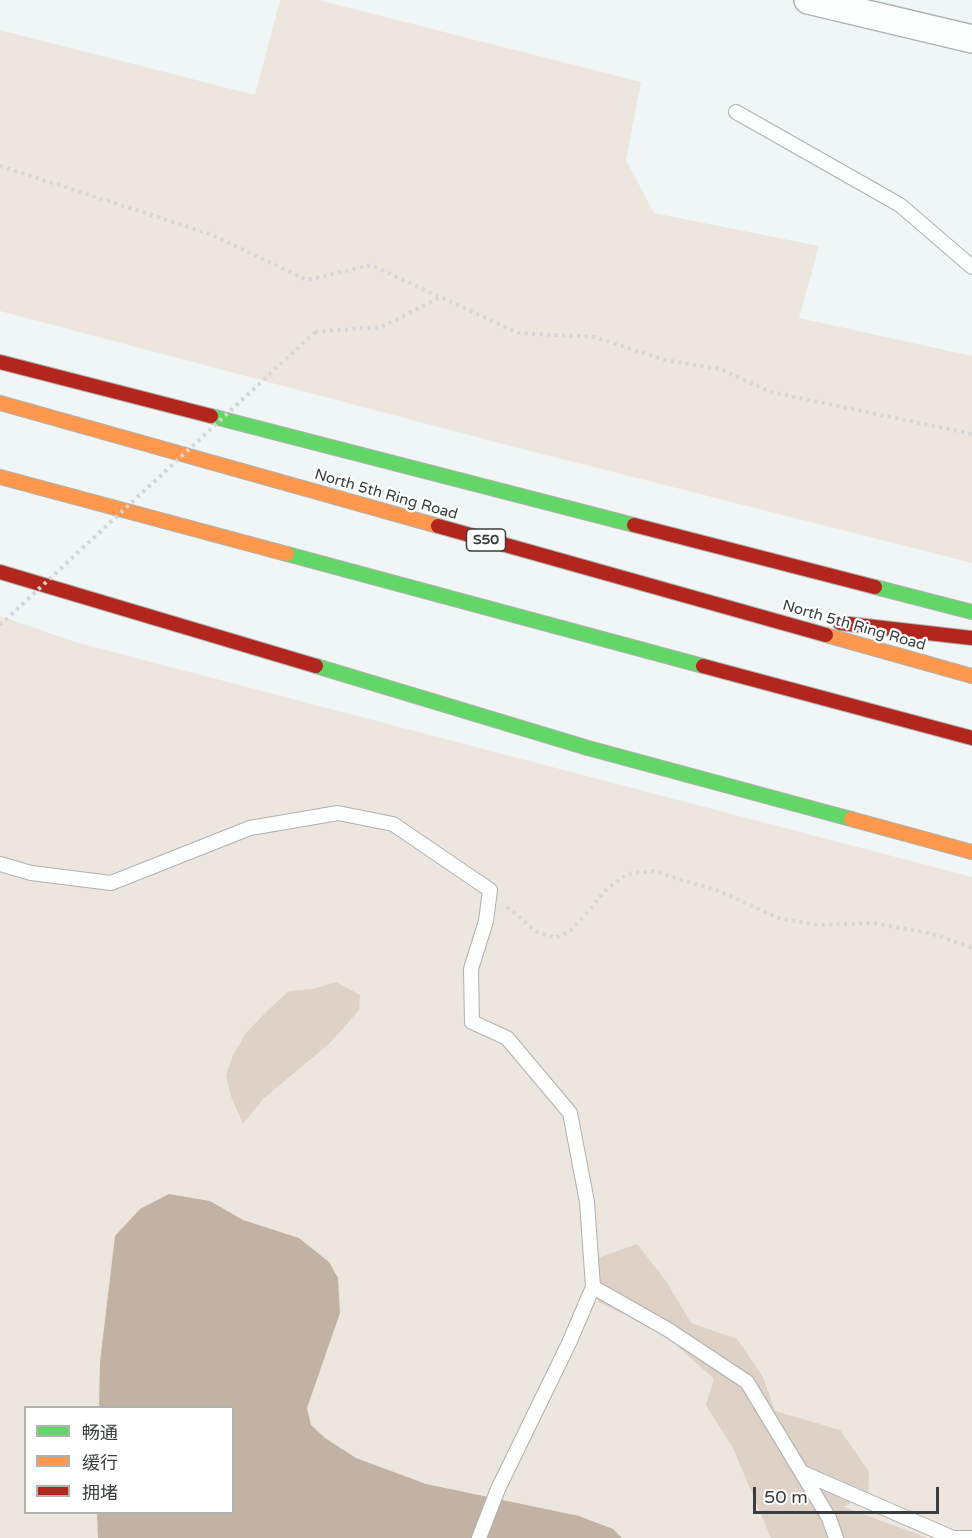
<!DOCTYPE html>
<html>
<head>
<meta charset="utf-8">
<style>
  body { margin:0 }
  #map { position:relative; width:972px; height:1538px; overflow:hidden; background:#f0f5f5; font-family:"Varela Round","Noto Sans SC",sans-serif }
  canvas { display:block }
  .legend { position:absolute; left:24px; top:1406px; width:210px; height:108px; box-sizing:border-box; background:#fff; border:2px solid #b0b1b1; margin:0; padding:8px 10px; list-style:none; font-size:18px; color:#393d3d }
  .legend li { display:flex; align-items:center; gap:12px; height:30px }
  .legend b { width:30px; border:2px solid #b0b1b1 }
  .scale { position:absolute; left:753px; top:1487px; width:186px; height:27px; box-sizing:border-box; border:3px solid #393d3d; border-top:0; padding-left:8px; font-size:18px; line-height:21px; white-space:nowrap; color:#393d3d; -webkit-text-stroke:4px #fff; paint-order:stroke }
</style>
</head>
<body>
<div id="map">
<canvas width="972" height="1538"></canvas>
<ul class="legend">
<li><b style="height:8px;background:#63d668"></b>畅通</li>
<li><b style="height:8px;background:#ff974d"></b>缓行</li>
<li><b style="height:8px;background:#b3261e"></b>拥堵</li>
</ul>
<div class="scale">50 m</div>
</div>
<script>
const c = document.querySelector('canvas').getContext('2d');
c.lineJoin = 'round';
function fill(path, color) {
  c.fillStyle = color;
  c.fill(path, 'evenodd');
}
function shape(rows) {
  const path = new Path2D();
  for (const r of rows) {
    path.moveTo(r[0], r[1]);
    for (let i = 2; i < r.length; i += 2) path.lineTo(r[i], r[i + 1]);
  }
  return path;
}
function strokePath(path, color, width, dash) {
  c.strokeStyle = color;
  c.lineWidth = width;
  c.lineCap = dash ? 'butt' : 'round';
  c.setLineDash(dash || []);
  c.stroke(path);
}
function write(font, color, halo, rows, align = 'center') {
  c.font = font + ' "Varela Round",sans-serif';
  c.lineWidth = 4.5;
  c.setLineDash([]);
  c.textBaseline = 'middle';
  c.strokeStyle = halo;
  c.fillStyle = color;
  for (const [text, x, y, turn = 0] of rows) {
    c.save();
    c.translate(x, y);
    c.rotate((+turn || 0) * Math.PI / 180);
    c.textAlign = isNaN(turn) ? turn : align;
    if (halo) c.strokeText(text, 0, 0);
    c.fillText(text, 0, 0);
    c.restore();
  }
}
const green = shape([
  [280,0,318,0,641,82,626,160,654,213,819,246,799,318,972,356,972,563,499,443,0,311,0,30,255,95],
  [0,616,75,642,972,877,972,1538,0,1538],
  [26,1408,232,1408,232,1512,26,1512]
]);
const forest = shape([
  [336,982,360,995,359,1010,330,1043,263,1099,243,1124,231,1096,226,1075,233,1055,246,1033,266,1012,289,991,313,989],
  [637,1244,666,1281,691,1323,737,1339,763,1377,775,1411,840,1430,869,1472,868,1493,844,1507,928,1538,771,1538,733,1448,706,1405,714,1379,663,1333,598,1302,598,1258]
]);
const water = shape([
  [169,1194,210,1201,243,1220,299,1238,329,1262,338,1278,340,1313,307,1408,311,1425,325,1438,356,1458,426,1484,579,1516,613,1529,622,1538,98,1538,97,1513,232,1512,232,1408,99,1407,100,1362,115,1236,140,1209]
]);
const path = shape([
  [0,166,210,234,307,280,371,265,518,333,594,337,665,360,720,369,771,392,972,434],
  [315,332,381,327,439,298],
  [507,907,537,932,556,938,573,929,606,890,627,874,652,871,719,891,781,919,818,925,873,923,933,934,972,948]
]);
const lane = shape([
  [736,112,900,205,972,267],
  [0,864,31,873,111,883,250,828,338,813,393,824,490,890,486,921,471,969,472,1022,507,1038,570,1113,587,1202,593,1287,569,1343,498,1489,479,1538],
  [593,1287,667,1329,747,1382,829,1518,836,1538],
  [803,1473,953,1538],
  [952,1538,972,1538]
]);
const street = shape([
  [808,0,972,39]
]);
const fast = shape([
  [211,416,634,525],
  [287,554,703,666],
  [875,587,972,612],
  [316,666,588,748,851,819]
]);
const slow = shape([
  [0,403,438,526],
  [0,477,287,554],
  [826,635,972,676],
  [851,819,972,852]
]);
const jam = shape([
  [0,362,211,416],
  [634,525,875,587],
  [438,526,826,635],
  [0,572,316,666],
  [840,623,972,638],
  [703,666,972,738]
]);
const pathBridge = shape([
  [0,625,315,332]
]);
const shields = [
  [486,540,39]
];
const shieldNames = [
  ["S50",486,540]
];
const streetNames = [
  ["North 5th Ring Road",386,495,16],
  ["North 5th Ring Road",854,626,16]
];
fill(green, '#ede6df');
fill(forest, '#ded1c6');
fill(water, '#c2b2a4');
strokePath(lane, '#aeb1b1', 16);
strokePath(street, '#aeb1b1', 30);
strokePath(fast, '#aeb1b1', 16);
strokePath(slow, '#aeb1b1', 16);
strokePath(jam, '#aeb1b1', 16);
strokePath(path, '#d4d5d5', 4, [3, 4.5]);
strokePath(lane, '#fdfefe', 14);
strokePath(street, '#fdfefe', 27);
strokePath(fast, '#63d668', 14);
strokePath(slow, '#ff974d', 14);
strokePath(jam, '#b3261e', 14);
strokePath(pathBridge, '#d4d5d5', 4, [3, 4.5]);
for (const [x, y, w] of shields) {
  const box = new Path2D();
  box.roundRect(x - w / 2, y - 11, w, 22, 4.5);
  c.fillStyle = '#fff';
  c.fill(box);
  strokePath(box, '#393d3d', 1.5);
}
write('bold 14px', '#393d3d', null, shieldNames);
write('15px', '#393d3d', '#fff', streetNames);
</script>
</body>
</html>
